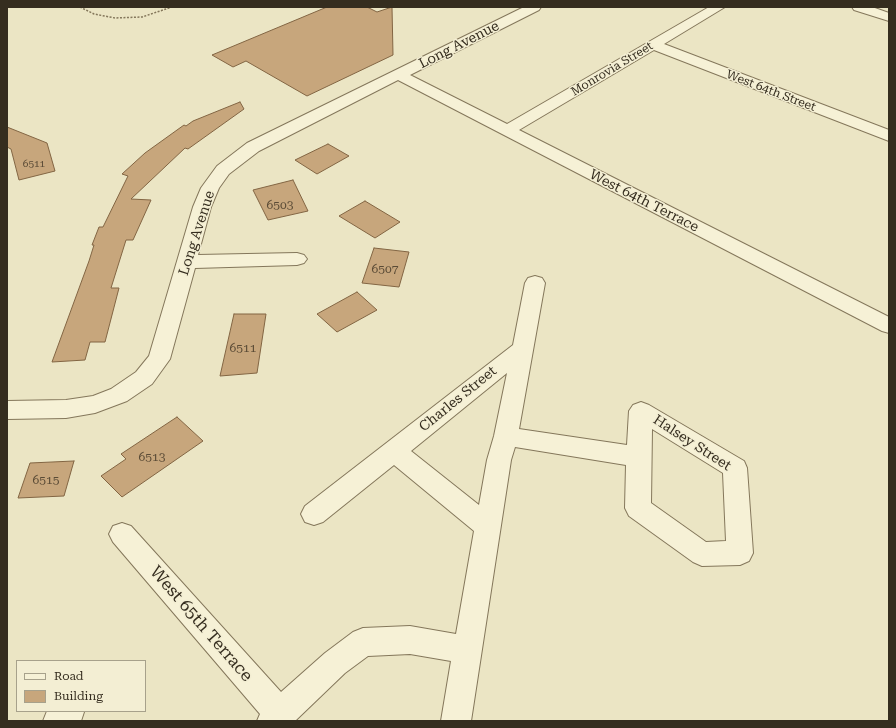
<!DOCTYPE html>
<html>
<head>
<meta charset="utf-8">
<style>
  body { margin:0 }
  #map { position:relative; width:896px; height:728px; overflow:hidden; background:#ebe5c4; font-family:"Roboto Serif",serif }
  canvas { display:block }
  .frame { position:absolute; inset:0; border:8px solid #352d1f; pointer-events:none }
  .legend { position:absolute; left:16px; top:660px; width:130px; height:52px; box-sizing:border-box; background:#f3eed3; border:1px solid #a7a18b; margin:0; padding:5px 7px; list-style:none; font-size:12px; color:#352d1f }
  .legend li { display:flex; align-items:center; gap:8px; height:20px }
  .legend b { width:20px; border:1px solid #a7a18b }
</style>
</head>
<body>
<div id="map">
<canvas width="896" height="728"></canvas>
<div class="frame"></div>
<ul class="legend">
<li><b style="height:5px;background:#f6f1d6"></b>Road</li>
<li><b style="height:11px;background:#c7a67c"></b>Building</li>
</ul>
</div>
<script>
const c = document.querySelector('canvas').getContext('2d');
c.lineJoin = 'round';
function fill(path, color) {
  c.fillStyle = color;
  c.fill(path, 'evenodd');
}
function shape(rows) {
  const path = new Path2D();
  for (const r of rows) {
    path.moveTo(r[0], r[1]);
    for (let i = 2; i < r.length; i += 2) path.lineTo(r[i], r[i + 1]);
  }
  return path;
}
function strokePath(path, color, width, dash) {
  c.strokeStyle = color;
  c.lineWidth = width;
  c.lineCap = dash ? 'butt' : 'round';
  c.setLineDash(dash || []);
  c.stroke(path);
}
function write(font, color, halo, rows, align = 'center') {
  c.font = font + ' "Roboto Serif",serif';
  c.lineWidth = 3;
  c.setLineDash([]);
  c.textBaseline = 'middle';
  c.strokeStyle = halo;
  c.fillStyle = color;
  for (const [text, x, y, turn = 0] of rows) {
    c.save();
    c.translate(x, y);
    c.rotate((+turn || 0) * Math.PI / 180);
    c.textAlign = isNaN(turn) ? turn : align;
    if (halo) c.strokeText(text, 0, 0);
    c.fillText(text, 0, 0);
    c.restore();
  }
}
const building = shape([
  [327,7,367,7,377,12,392,7,393,55,307,96,246,61,233,67,212,55,327,7],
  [240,102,244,109,188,149,185,148,131,199,151,200,133,240,126,240,111,288,119,288,105,342,90,342,85,360,52,362,89,261,94,245,92,245,99,227,103,227,128,176,122,174,145,153,184,125,186,126,193,121,240,102],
  [7,127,47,143,55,171,19,180,11,149,7,147,7,127],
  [328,144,349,156,317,174,295,160,328,144],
  [293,180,308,211,268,220,253,190,293,180],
  [365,201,400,222,375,238,339,216,365,201],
  [374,248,409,252,399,287,362,283,374,248],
  [357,292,377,310,337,332,317,314,357,292],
  [234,314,266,314,257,373,220,376,234,314],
  [177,417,203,441,122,497,101,476,126,459,121,454,177,417],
  [74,461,64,496,18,498,30,463,74,461]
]);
const path = shape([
  [80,7,94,14,115,18,142,17,172,7]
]);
const minor = shape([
  [524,7,541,7,539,10,410,75,507,124,709,7,725,7,664,44,889,130,889,141,654,50,519,130,889,317,889,333,882,331,398,80,259,151,229,174,219,188,211,207,198,255,297,253,304,255,307,259,304,263,297,265,195,268,170,359,152,384,127,401,95,413,66,418,7,419,7,401,66,400,93,396,111,389,136,372,149,356,193,207,201,188,217,166,247,143,524,7],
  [852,7,872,7,889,13,889,21,854,10,852,7],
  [535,276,542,278,545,283,519,429,627,445,629,411,633,405,641,402,649,405,744,461,747,468,753,553,749,561,740,565,702,566,693,562,629,516,625,508,626,465,515,447,511,460,471,721,441,721,451,661,410,654,368,656,345,673,295,721,257,721,260,714,113,542,109,534,113,526,122,523,131,526,281,692,325,653,353,632,363,628,410,626,456,634,474,531,394,465,323,522,314,525,305,522,301,514,305,506,513,345,525,283,528,278,535,276],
  [507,373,494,436,487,460,479,505,411,451,507,373],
  [652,429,723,473,726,541,706,542,651,503,652,429],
  [47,711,84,711,84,712,81,721,43,721,47,711]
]);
const farNumbernames = [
  ["6511",34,164]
];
const farStreetnames = [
  ["Monrovia Street",612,69,-31],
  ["West 64th Street",771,91,21]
];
const numberNames = [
  ["6503",280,205],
  ["6507",385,269],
  ["6511",243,348],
  ["6513",152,457],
  ["6515",46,480]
];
const streetNames = [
  ["Long Avenue",459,45,-27],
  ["West 64th Terrace",644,201,27],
  ["Long Avenue",197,233,-72],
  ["Charles Street",458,399,-39],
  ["Halsey Street",692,443,33]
];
const nearStreetnames = [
  ["West 65th Terrace",201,624,49]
];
fill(building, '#c7a67c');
strokePath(building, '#826543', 1);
strokePath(minor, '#84775b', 2);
strokePath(path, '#84775b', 1.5, [2, 1.5]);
fill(minor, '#f6f1d6');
write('10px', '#5a4b36', null, farNumbernames);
write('12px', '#352d1f', '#f3eed3', farStreetnames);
write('12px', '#5a4b36', null, numberNames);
write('14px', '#352d1f', '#f3eed3', streetNames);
write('17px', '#352d1f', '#f3eed3', nearStreetnames);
</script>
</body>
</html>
